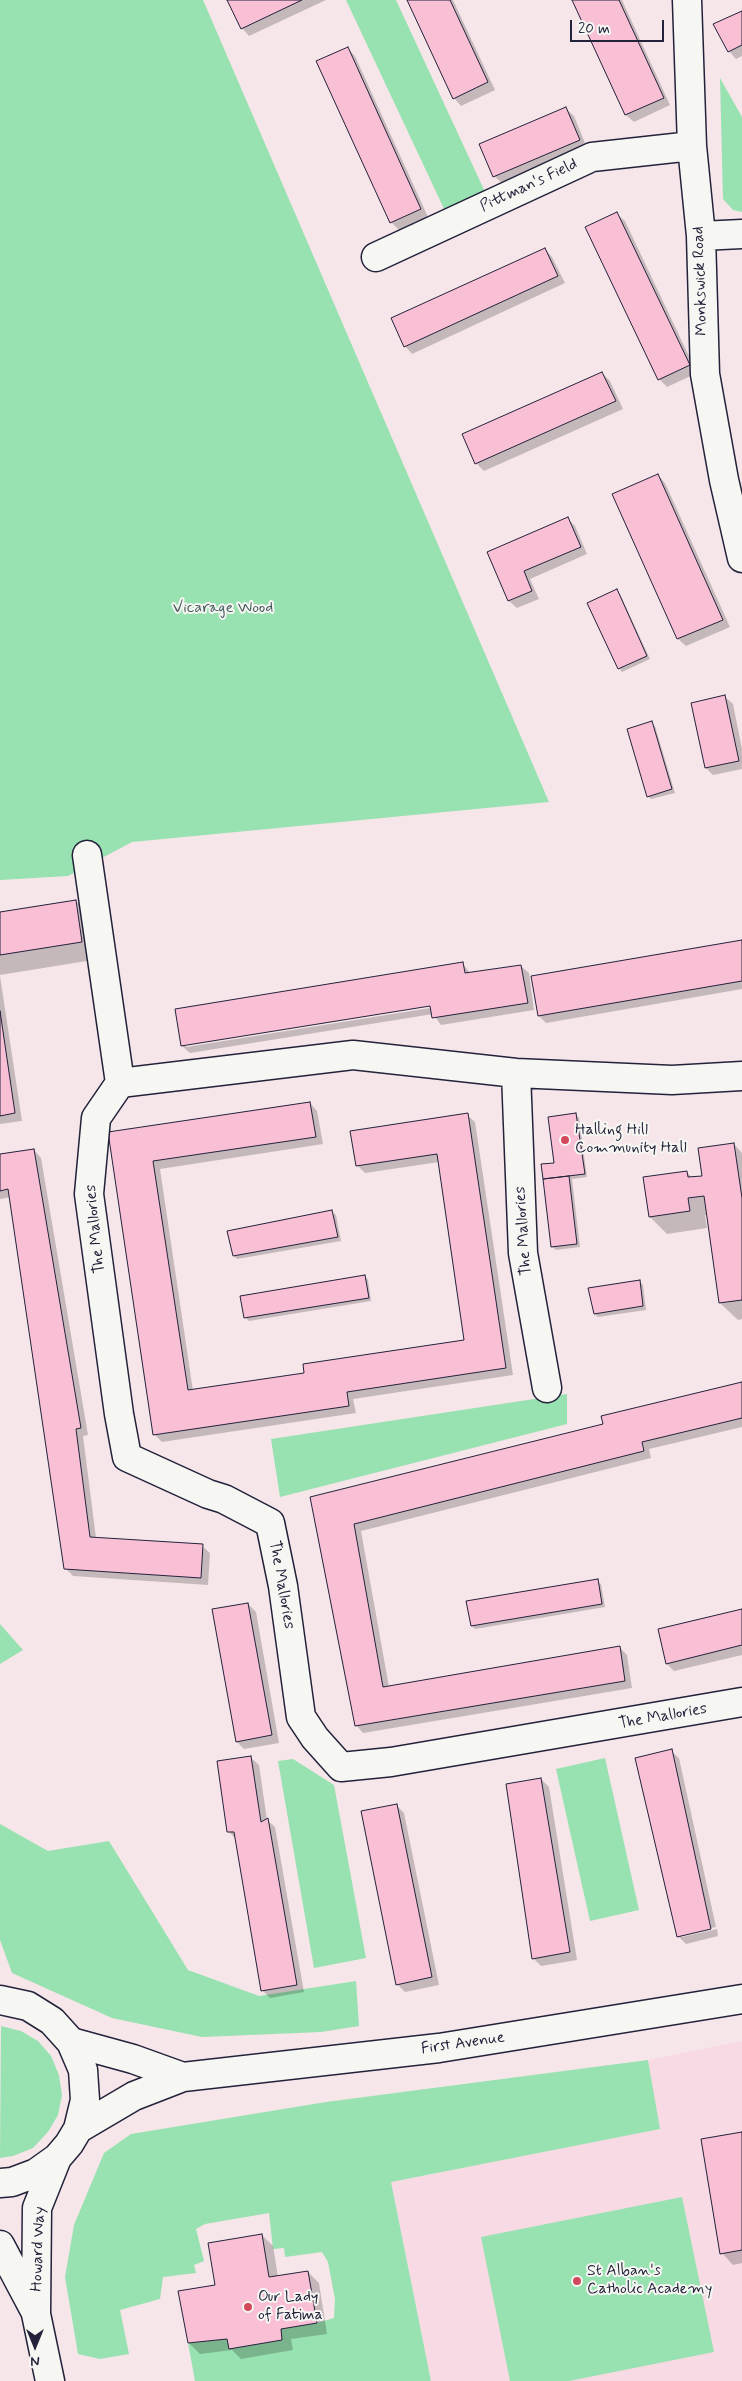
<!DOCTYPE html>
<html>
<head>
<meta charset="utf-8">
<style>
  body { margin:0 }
  #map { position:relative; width:742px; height:2381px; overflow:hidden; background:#f7e6e9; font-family:Mynerve,sans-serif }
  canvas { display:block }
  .north { position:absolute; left:10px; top:2321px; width:50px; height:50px; -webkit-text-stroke:4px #f6f6f2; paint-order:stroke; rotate:180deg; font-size:14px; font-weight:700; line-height:20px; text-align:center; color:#22223b }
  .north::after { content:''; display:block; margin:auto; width:18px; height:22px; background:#22223b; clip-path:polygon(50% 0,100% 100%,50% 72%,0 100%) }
  .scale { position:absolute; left:570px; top:20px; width:94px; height:22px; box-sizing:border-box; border:2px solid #22223b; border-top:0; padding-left:6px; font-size:15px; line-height:18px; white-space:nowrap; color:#22223b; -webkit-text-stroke:4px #f6f6f2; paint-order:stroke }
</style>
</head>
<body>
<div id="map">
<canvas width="742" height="2381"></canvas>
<div class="north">N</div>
<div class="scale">20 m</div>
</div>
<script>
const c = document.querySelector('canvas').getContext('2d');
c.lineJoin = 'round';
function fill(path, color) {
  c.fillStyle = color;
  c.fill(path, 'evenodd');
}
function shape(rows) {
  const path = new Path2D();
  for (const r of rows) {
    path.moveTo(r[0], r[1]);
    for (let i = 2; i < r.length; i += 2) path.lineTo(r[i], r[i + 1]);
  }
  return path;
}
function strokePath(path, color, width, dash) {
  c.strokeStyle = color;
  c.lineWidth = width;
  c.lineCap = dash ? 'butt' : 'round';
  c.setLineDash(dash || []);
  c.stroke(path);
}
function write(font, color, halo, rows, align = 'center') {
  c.font = font + ' Mynerve,sans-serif';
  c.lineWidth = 4;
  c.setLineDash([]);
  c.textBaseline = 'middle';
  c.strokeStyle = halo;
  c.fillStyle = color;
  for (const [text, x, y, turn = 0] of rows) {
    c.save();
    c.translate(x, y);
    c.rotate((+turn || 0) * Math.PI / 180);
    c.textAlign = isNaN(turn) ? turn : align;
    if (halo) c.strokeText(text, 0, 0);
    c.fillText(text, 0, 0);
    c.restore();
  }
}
const built = shape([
  [742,2041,742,2381,431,2381,391,2182,659,2129,648,2060]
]);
const green = shape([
  [0,0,203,0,549,802,132,842,68,876,0,880],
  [346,0,396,0,486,194,446,213],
  [720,78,742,117,742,212,733,210,723,199],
  [567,1394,567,1424,280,1497,271,1439],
  [0,1624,23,1650,0,1664],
  [605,1758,639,1910,590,1921,556,1769],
  [293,1759,334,1785,366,1958,314,1968,278,1761],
  [0,1824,48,1851,109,1841,188,1970,259,1996,356,1981,359,2026,321,2032,202,2037,112,2018,12,1973,0,1940],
  [1,2026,21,2031,38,2041,51,2056,59,2075,62,2095,58,2115,48,2132,33,2148,13,2156,0,2158],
  [648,2060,660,2129,391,2182,431,2381,195,2381,188,2343,227,2339,229,2348,282,2340,281,2329,317,2323,334,2318,335,2299,328,2262,322,2252,285,2257,284,2248,273,2249,269,2213,205,2224,196,2229,204,2261,194,2265,196,2273,163,2277,160,2299,120,2310,129,2354,100,2359,78,2354,65,2277,74,2225,104,2153,131,2134,326,2102],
  [682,2197,714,2352,569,2381,510,2381,481,2237]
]);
const shadow = shape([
  [228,0,326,0,249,36,242,28],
  [408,0,453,0,495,90,461,106,454,98],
  [574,0,622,0,670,105,634,122,626,115],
  [742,12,742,56,736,59,729,51],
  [347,48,355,56,428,217,399,230,391,222],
  [566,109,574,116,587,148,502,183,494,176],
  [617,214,625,221,697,373,667,387,659,379],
  [545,249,552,257,565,283,412,354,405,346],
  [602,373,610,381,623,409,484,471,476,463],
  [658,475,665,483,730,627,686,646,678,639,614,494],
  [568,519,575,526,587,554,530,579,539,599,517,608,509,601,489,553],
  [617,591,620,594,650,659,622,672,619,668],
  [725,697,733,704,742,749,742,769,713,775,706,768],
  [652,723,655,726,675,793,651,799,648,796],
  [76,901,93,919,99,959,0,975,0,913],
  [742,941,742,989,546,1023,539,1016],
  [463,964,471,974,521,966,529,973,534,1010,441,1025,433,1014,190,1053,182,1046,176,1010],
  [436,1004,436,1007,186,1047,186,1044],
  [0,976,22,1121,0,1124],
  [310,1103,317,1111,323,1144,160,1169,193,1391,306,1374,466,1341,439,1162,365,1173,357,1165,467,1115,475,1122,513,1375,353,1399,356,1413,162,1442,154,1434,109,1133],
  [576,1115,579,1118,587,1177,572,1179,580,1247,556,1250,552,1246,543,1166,556,1164],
  [734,1144,742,1153,742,1319,738,1320,720,1303,708,1215,705,1215,707,1228,667,1234,650,1217,686,1172,693,1178,703,1177],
  [34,1150,41,1158,88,1435,83,1436,96,1538,202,1546,210,1553,208,1585,73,1576,65,1568,11,1197,0,1199,0,1156],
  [332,1212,336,1215,341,1241,237,1259,234,1256],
  [365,1276,368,1280,371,1301,249,1321,245,1317],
  [640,1282,643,1285,646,1310,598,1317,595,1314],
  [742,1383,742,1427,649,1449,651,1458,361,1531,389,1687,619,1647,627,1655,632,1688,363,1733,356,1725,311,1498,605,1425],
  [597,1581,601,1584,605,1607,475,1629,472,1626],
  [248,1604,256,1612,279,1743,244,1749,237,1742],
  [742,1610,742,1655,674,1671,667,1664],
  [671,1751,679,1758,716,1927,682,1934,682,1937,717,1929,718,1936,686,1944,678,1936],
  [251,1758,259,1765,267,1820,275,1827,304,1992,270,1998,262,1990,237,1840,229,1832],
  [541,1779,549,1787,577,1960,541,1966,533,1958],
  [396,1805,404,1813,439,1985,405,1992,397,1984],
  [742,2133,742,2263,733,2265,722,2253],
  [262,2235,273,2246,278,2277,308,2272,319,2283,327,2334,291,2339,293,2350,241,2359,232,2350,200,2354,189,2343,217,2286]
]);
const building = shape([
  [227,0,302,0,241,29,227,0],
  [407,0,450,0,488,82,453,99,407,0],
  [572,0,619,0,664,98,625,115,572,0],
  [742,11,742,45,728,52,713,24,742,11],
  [348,47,421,209,390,223,316,61,348,47],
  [566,107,580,140,493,177,479,144,566,107],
  [617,212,690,365,658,380,585,227,617,212],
  [545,248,558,276,404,347,391,318,545,248],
  [602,372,616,401,475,464,462,434,602,372],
  [658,474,723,620,677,639,612,494,658,474],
  [568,517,581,547,524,571,532,591,508,601,487,552,568,517],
  [617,589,647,656,618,669,587,603,617,589],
  [725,695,739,761,705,768,691,703,725,695],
  [652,721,672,789,647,797,627,729,652,721],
  [76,900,82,942,0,955,0,912,76,900],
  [742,940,742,981,538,1016,531,976,742,940],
  [463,962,465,973,521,965,528,1003,432,1018,430,1006,181,1046,175,1009,463,962],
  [0,1011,15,1113,0,1116,0,1011],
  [310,1102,316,1137,153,1161,188,1390,304,1373,303,1364,464,1340,437,1154,356,1166,350,1131,468,1113,506,1368,347,1392,349,1406,153,1435,108,1132,310,1102],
  [576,1113,585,1174,543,1179,541,1164,554,1163,548,1117,576,1113],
  [734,1143,742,1198,742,1300,719,1303,704,1196,688,1198,690,1211,649,1217,643,1177,687,1171,688,1177,702,1176,698,1148,734,1143],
  [34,1149,81,1428,76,1429,90,1537,203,1544,201,1578,64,1569,8,1189,0,1191,0,1154,34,1149],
  [569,1176,577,1244,551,1247,543,1179,569,1176],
  [332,1210,338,1237,233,1256,227,1231,332,1210],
  [365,1275,369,1298,244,1318,240,1296,365,1275],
  [640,1280,643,1306,594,1314,588,1288,640,1280],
  [742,1382,742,1418,642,1442,644,1451,354,1524,383,1687,620,1646,625,1681,355,1726,310,1497,603,1424,601,1416,742,1382],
  [598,1579,602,1604,471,1626,466,1601,598,1579],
  [248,1603,272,1735,236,1742,212,1609,248,1603],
  [742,1609,742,1645,666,1664,658,1629,742,1609],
  [672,1749,711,1929,677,1937,635,1758,672,1749],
  [251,1756,261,1822,268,1818,297,1985,261,1991,234,1832,227,1832,217,1761,251,1756],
  [541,1778,570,1952,532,1959,506,1784,541,1778],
  [397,1804,432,1977,396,1985,361,1811,397,1804],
  [742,2132,742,2250,720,2254,701,2139,742,2132],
  [262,2234,269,2277,308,2271,317,2323,281,2329,282,2340,229,2349,227,2339,188,2343,178,2291,215,2285,208,2243,262,2234]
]);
const street = shape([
  [687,0,692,146,701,236,705,374,724,480,742,558],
  [701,236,742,234],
  [376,257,592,157,692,146],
  [87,855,120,1083],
  [516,1073,523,1253,547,1388],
  [742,1076,672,1080,516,1073,353,1055,120,1083,96,1118,89,1194,119,1414,127,1457,208,1494,224,1499,270,1523,283,1586,301,1717,315,1738,341,1767,391,1762,742,1702]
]);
const secondary = shape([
  [0,2000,28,2006,52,2021,71,2042,83,2070,85,2100,78,2129,69,2144,57,2158,36,2173,12,2182,0,2183],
  [71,2042,133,2059,183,2077],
  [78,2129,134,2096,183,2077,439,2048,742,1999],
  [0,2245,35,2311],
  [50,2381,36,2314,37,2208,57,2158]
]);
const markers = [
  [565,1140,5,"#d1495b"],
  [577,2281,5,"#d1495b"],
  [248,2307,5,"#d1495b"]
];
const streetNames = [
  ["Pittman's Field",529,186,-25],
  ["Monkswick Road",701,281,-92],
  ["The Mallories",96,1229,-96],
  ["The Mallories",524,1231,-94],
  ["The Mallories",281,1585,80],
  ["The Mallories",663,1717,-10],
  ["First Avenue",463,2044,-8],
  ["Howard Way",39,2249,-88]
];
const parkNames = [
  ["Vicarage Wood",223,609]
];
const poiNames = [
  ["Halling Hill",575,1131],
  ["Community Hall",575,1149],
  ["St Alban's",587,2272],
  ["Catholic Academy",587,2290],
  ["Our Lady",258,2298],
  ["of Fatima",258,2316]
];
fill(built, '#f7dae3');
fill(green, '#98e1b0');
fill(shadow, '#0003');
fill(building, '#f8bfd5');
strokePath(building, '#22223b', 1);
strokePath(street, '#22223b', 31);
strokePath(secondary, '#22223b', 31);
strokePath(street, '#f6f6f2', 28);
strokePath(secondary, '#f6f6f2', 28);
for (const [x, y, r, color] of markers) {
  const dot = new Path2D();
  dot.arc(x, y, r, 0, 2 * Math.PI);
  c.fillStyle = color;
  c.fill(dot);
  strokePath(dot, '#f6f6f2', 2);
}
write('16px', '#22223b', '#f6f6f2', streetNames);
write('16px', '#455b5e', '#f6f6f2', parkNames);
write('16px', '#22223b', '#f6f6f2', poiNames, 'left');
</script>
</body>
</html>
